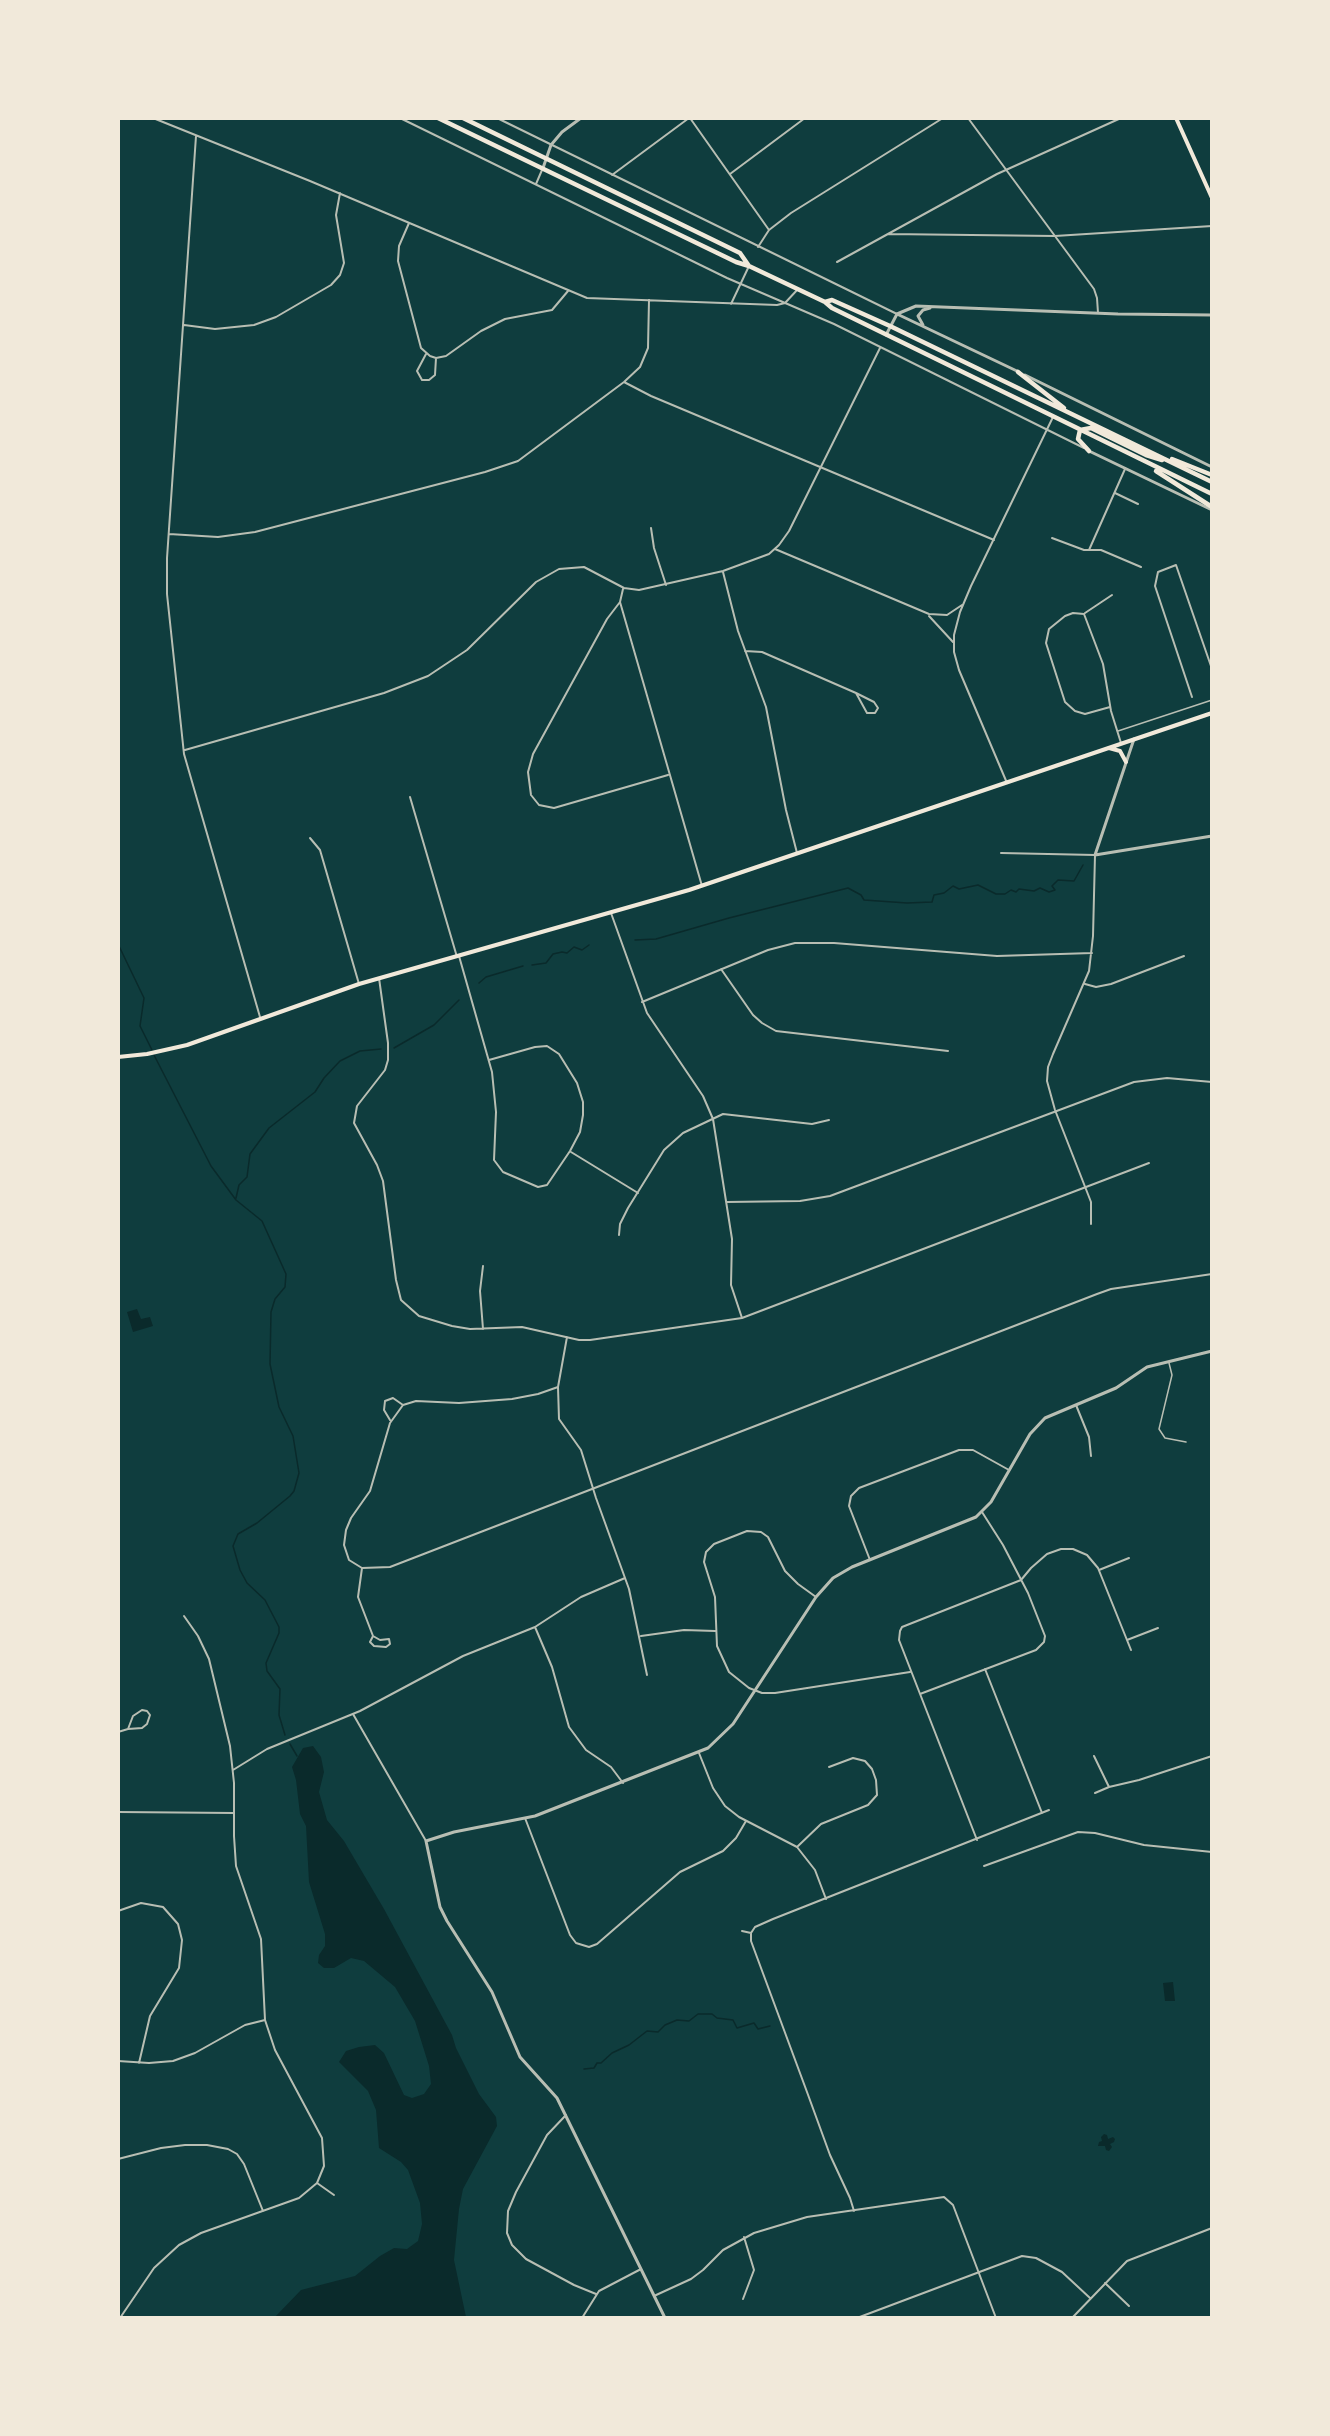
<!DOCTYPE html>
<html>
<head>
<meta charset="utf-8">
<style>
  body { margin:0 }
  #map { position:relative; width:1330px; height:2436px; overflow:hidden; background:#0f3d3e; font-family:"Space Grotesk",sans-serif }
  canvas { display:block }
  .frame { position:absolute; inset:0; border:120px solid #f1e9da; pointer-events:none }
</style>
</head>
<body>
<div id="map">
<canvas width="1330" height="2436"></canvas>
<div class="frame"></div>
</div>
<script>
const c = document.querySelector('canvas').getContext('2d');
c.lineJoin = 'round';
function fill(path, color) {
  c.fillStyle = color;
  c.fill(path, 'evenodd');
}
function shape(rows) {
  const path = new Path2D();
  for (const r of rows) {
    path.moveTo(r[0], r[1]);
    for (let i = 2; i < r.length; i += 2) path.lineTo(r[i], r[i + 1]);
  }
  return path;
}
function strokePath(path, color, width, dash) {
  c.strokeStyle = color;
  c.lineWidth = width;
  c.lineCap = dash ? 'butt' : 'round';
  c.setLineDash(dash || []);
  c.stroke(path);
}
const water = shape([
  [137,1309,141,1319,150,1317,153,1326,133,1332,127,1312],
  [313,1746,321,1757,324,1772,319,1792,327,1820,344,1841,384,1909,452,2035,456,2048,479,2094,496,2117,497,2126,463,2189,459,2209,454,2260,466,2317,275,2317,301,2290,355,2276,380,2256,394,2248,407,2249,418,2241,422,2224,420,2203,408,2170,401,2162,379,2148,376,2110,368,2091,339,2062,346,2051,359,2047,375,2045,384,2053,404,2095,412,2098,424,2094,431,2084,429,2066,415,2021,395,1987,364,1961,351,1958,334,1968,324,1968,318,1963,319,1955,325,1946,325,1934,309,1882,306,1826,300,1814,296,1780,292,1767,303,1748],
  [1173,1982,1175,2001,1165,2001,1163,1983],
  [1104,2134,1107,2135,1108,2139,1113,2137,1115,2139,1114,2142,1110,2144,1112,2147,1109,2151,1106,2150,1105,2146,1098,2146,1099,2142,1102,2141,1101,2137]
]);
const stream = shape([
  [635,940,656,939,729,918,848,888,861,895,864,900,907,903,932,902,934,895,944,893,953,886,959,889,978,885,996,894,1005,894,1011,890,1016,892,1019,889,1034,891,1040,888,1049,892,1055,890,1052,886,1058,880,1074,881,1083,865],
  [118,944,144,998,140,1026,152,1050],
  [532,965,546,963,553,954,562,952,567,953,574,947,582,950,589,945],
  [479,983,486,977,523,966],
  [394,1048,434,1025,459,1000],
  [154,1055,211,1166,236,1200,262,1221,286,1274,285,1287,275,1299,271,1312,270,1364,279,1407,293,1436,299,1473,294,1491,290,1496,257,1523,238,1534,233,1546,240,1570,247,1583,265,1600,279,1627,279,1633,266,1663,267,1671,280,1689,279,1715,285,1735],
  [236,1198,239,1185,247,1177,250,1154,269,1128,315,1092,324,1078,340,1061,360,1051,381,1049],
  [290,1744,297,1756],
  [584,2069,594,2068,597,2063,601,2063,612,2053,629,2045,647,2031,658,2032,665,2025,677,2020,689,2021,698,2014,712,2014,717,2018,733,2020,737,2028,754,2023,758,2029,770,2026]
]);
const service = shape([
  [1118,731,1212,700],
  [1169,1363,1172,1375,1159,1429,1165,1438,1186,1442]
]);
const minor = shape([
  [153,118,310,181,587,298,777,305,785,303,798,289],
  [400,118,727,278,834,324,1084,448],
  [497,118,897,314],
  [690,118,769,230],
  [968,118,1094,289,1097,298,1098,313],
  [196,136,167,558,167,594,184,754,260,1017],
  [730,174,805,118],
  [612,175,689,118],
  [536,184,542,170],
  [409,223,399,246,398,261,421,348,430,356,436,358,446,356,481,331,505,319,552,310,568,291],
  [888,234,1055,236,1212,226],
  [758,247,769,230,791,213,943,118],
  [837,262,997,174,1121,118],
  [731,304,749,266],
  [184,325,215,329,254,325,276,317,331,285,340,275,344,263,336,215,340,193],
  [426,354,417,371,422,380,429,380,435,375,436,358],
  [624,382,651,396,994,540],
  [1115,493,1138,504],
  [651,528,654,548,666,585],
  [169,534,218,537,255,532,485,472,518,461,624,382,640,367,648,348,649,300],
  [1052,538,1084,550,1101,550,1141,567],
  [775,549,929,614,947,615,962,605],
  [1089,550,1125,469],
  [723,572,738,631,766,707,786,810,797,853],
  [623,589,620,602,702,886],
  [620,602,607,619,533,754,528,772,531,795,539,805,554,808,668,775],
  [1085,613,1112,595],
  [929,616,953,642],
  [745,651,762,652,856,693],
  [856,693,874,702,878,708,875,713,867,713,856,693],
  [1192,697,1155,586,1158,572,1176,565,1212,669],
  [1110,707,1085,714,1075,711,1065,702,1046,643,1049,629,1065,616,1073,613,1084,614,1103,664,1111,711,1121,743],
  [185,750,384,693,428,676,467,650,536,582,559,569,584,567,624,588,639,590,723,571,769,554,779,545,789,531,880,348],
  [1007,783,959,670,954,652,954,635,960,612,971,586,1053,417],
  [410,797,457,957],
  [310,838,320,850,359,984],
  [1001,853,1095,855,1093,936,1089,971,1053,1054,1048,1067,1047,1081,1055,1110,1091,1202,1091,1224],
  [611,913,647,1013,703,1096,713,1119,732,1239,731,1285,742,1318],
  [459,956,492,1072,496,1112,494,1160,503,1172,538,1187,547,1185,570,1151,580,1132,583,1115,583,1102,577,1083,559,1054,547,1046,535,1047,489,1060],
  [721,969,753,1015,762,1023,776,1031,948,1051],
  [379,978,388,1043,388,1060,385,1070,357,1106,354,1123,377,1165,383,1181,396,1280,401,1300,419,1316,452,1326,470,1329,522,1327,579,1340,590,1340,742,1318,1149,1163],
  [1085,984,1096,987,1111,984,1184,956],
  [642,1002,768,950,795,943,834,943,997,956,1092,953],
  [571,1152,638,1193],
  [727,1202,800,1201,830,1196,1134,1082,1167,1078,1212,1082],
  [619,1235,620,1224,628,1208,664,1150,683,1133,723,1114,812,1124,829,1120],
  [483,1329,480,1291,483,1266],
  [567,1337,558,1387,559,1419,581,1450,596,1498,629,1589,647,1675],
  [558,1387,538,1394,512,1399,459,1403,416,1401,403,1405,390,1423,370,1491,351,1518,346,1530,344,1545,349,1560,362,1568,390,1567,1097,1294,1111,1289,1212,1274],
  [1076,1405,1089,1437,1091,1456],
  [390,1420,384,1410,385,1401,393,1398,403,1405],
  [870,1560,849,1506,851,1496,859,1488,959,1450,973,1450,1009,1470],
  [362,1568,358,1597,373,1636,380,1640,389,1639,390,1644,386,1647,374,1646,370,1642,373,1636],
  [1099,1570,1129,1558],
  [816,1597,798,1584,785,1571,768,1537,761,1532,747,1531,714,1544,706,1552,704,1562,715,1597,717,1646,729,1672,749,1688,762,1693,775,1693,910,1672],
  [535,1627,552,1667,569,1727,586,1750,611,1767,623,1783],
  [641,1636,684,1630,715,1631],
  [1127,1640,1158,1628],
  [985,1669,1042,1813],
  [920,1694,1036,1650,1044,1642,1045,1636,1028,1593,1003,1545,982,1512],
  [142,1710,147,1711,150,1715,147,1724,142,1728,128,1729,133,1716,142,1710],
  [353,1714,426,1841],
  [118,1732,128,1729],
  [699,1753,713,1788,725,1806,739,1817,797,1847,815,1870,826,1899],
  [1094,1756,1109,1787],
  [233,1770,267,1749,360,1711,463,1656,535,1627,581,1597,625,1578],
  [1095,1793,1109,1787,1139,1780,1212,1756],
  [118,1812,234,1813],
  [525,1818,570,1935,576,1943,589,1947,597,1944,680,1872,723,1851,736,1838,746,1821],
  [977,1840,899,1640,900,1631,902,1627,1021,1580,1031,1568,1047,1554,1061,1549,1073,1549,1087,1555,1098,1568,1131,1650],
  [797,1847,821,1824,868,1805,877,1795,876,1780,872,1769,865,1761,853,1758,829,1767],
  [984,1866,1078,1832,1095,1833,1144,1845,1212,1852],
  [118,1911,141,1903,163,1907,178,1924,182,1940,179,1968,150,2016,139,2063],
  [742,1931,751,1933,755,1927,773,1919,1049,1810],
  [751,1933,751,1941,807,2092,830,2155,850,2198,854,2211],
  [118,2061,149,2063,173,2061,195,2053,245,2025,265,2020],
  [566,2115,547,2135,516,2192,508,2211,507,2233,512,2245,526,2259,574,2285,596,2294],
  [118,2159,161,2148,185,2145,207,2145,228,2149,237,2154,244,2164,263,2211],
  [317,2183,334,2195],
  [1105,2283,1129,2306],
  [654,2296,691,2279,703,2270,723,2250,754,2233,807,2217,944,2197,953,2205,996,2318],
  [743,2299,754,2270,744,2237],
  [120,2318,154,2268,179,2245,201,2233,299,2198,317,2183,324,2166,322,2138,275,2050,265,2020,261,1939,236,1866,234,1836,234,1783,230,1746,209,1659,198,1636,184,1616],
  [582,2318,599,2291,641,2269],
  [857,2318,1022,2256,1036,2258,1062,2272,1090,2298],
  [1072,2318,1127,2261,1212,2228]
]);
const tertiary = shape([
  [543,168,551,145,562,132,581,118],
  [897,314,1019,372],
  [923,325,918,316,923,310,930,308],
  [886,335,897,314,916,306,1118,314,1212,315],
  [1025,375,1212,467],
  [1089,451,1212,510],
  [1134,739,1095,855,1212,836],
  [665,2318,557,2098,520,2057,492,1992,447,1921,440,1907,426,1841,454,1832,535,1816,708,1748,733,1724,816,1597,833,1578,852,1567,976,1517,991,1502,1030,1434,1045,1418,1116,1388,1147,1367,1212,1351]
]);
const secondary = shape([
  [1176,118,1212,198],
  [1109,748,1120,751,1126,762],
  [118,1057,147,1054,187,1045,359,984,689,890,1212,713]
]);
const trunk = shape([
  [438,118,736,262,749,266,825,302,832,308,1212,494],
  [463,118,740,253,749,266],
  [825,302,832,300,890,326,1212,482],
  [1018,372,1064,408],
  [1080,430,1091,428,1146,455,1162,460],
  [1080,430,1078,439,1089,451],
  [1172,459,1212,475],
  [1156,471,1212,507]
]);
fill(water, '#0a2a2b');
strokePath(stream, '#0a2a2b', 1.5);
strokePath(service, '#b8beb3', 1.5);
strokePath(minor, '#b8beb3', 2);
strokePath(tertiary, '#b8beb3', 3);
strokePath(secondary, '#f1e9da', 4);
strokePath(trunk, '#f1e9da', 4.5);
</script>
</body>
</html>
